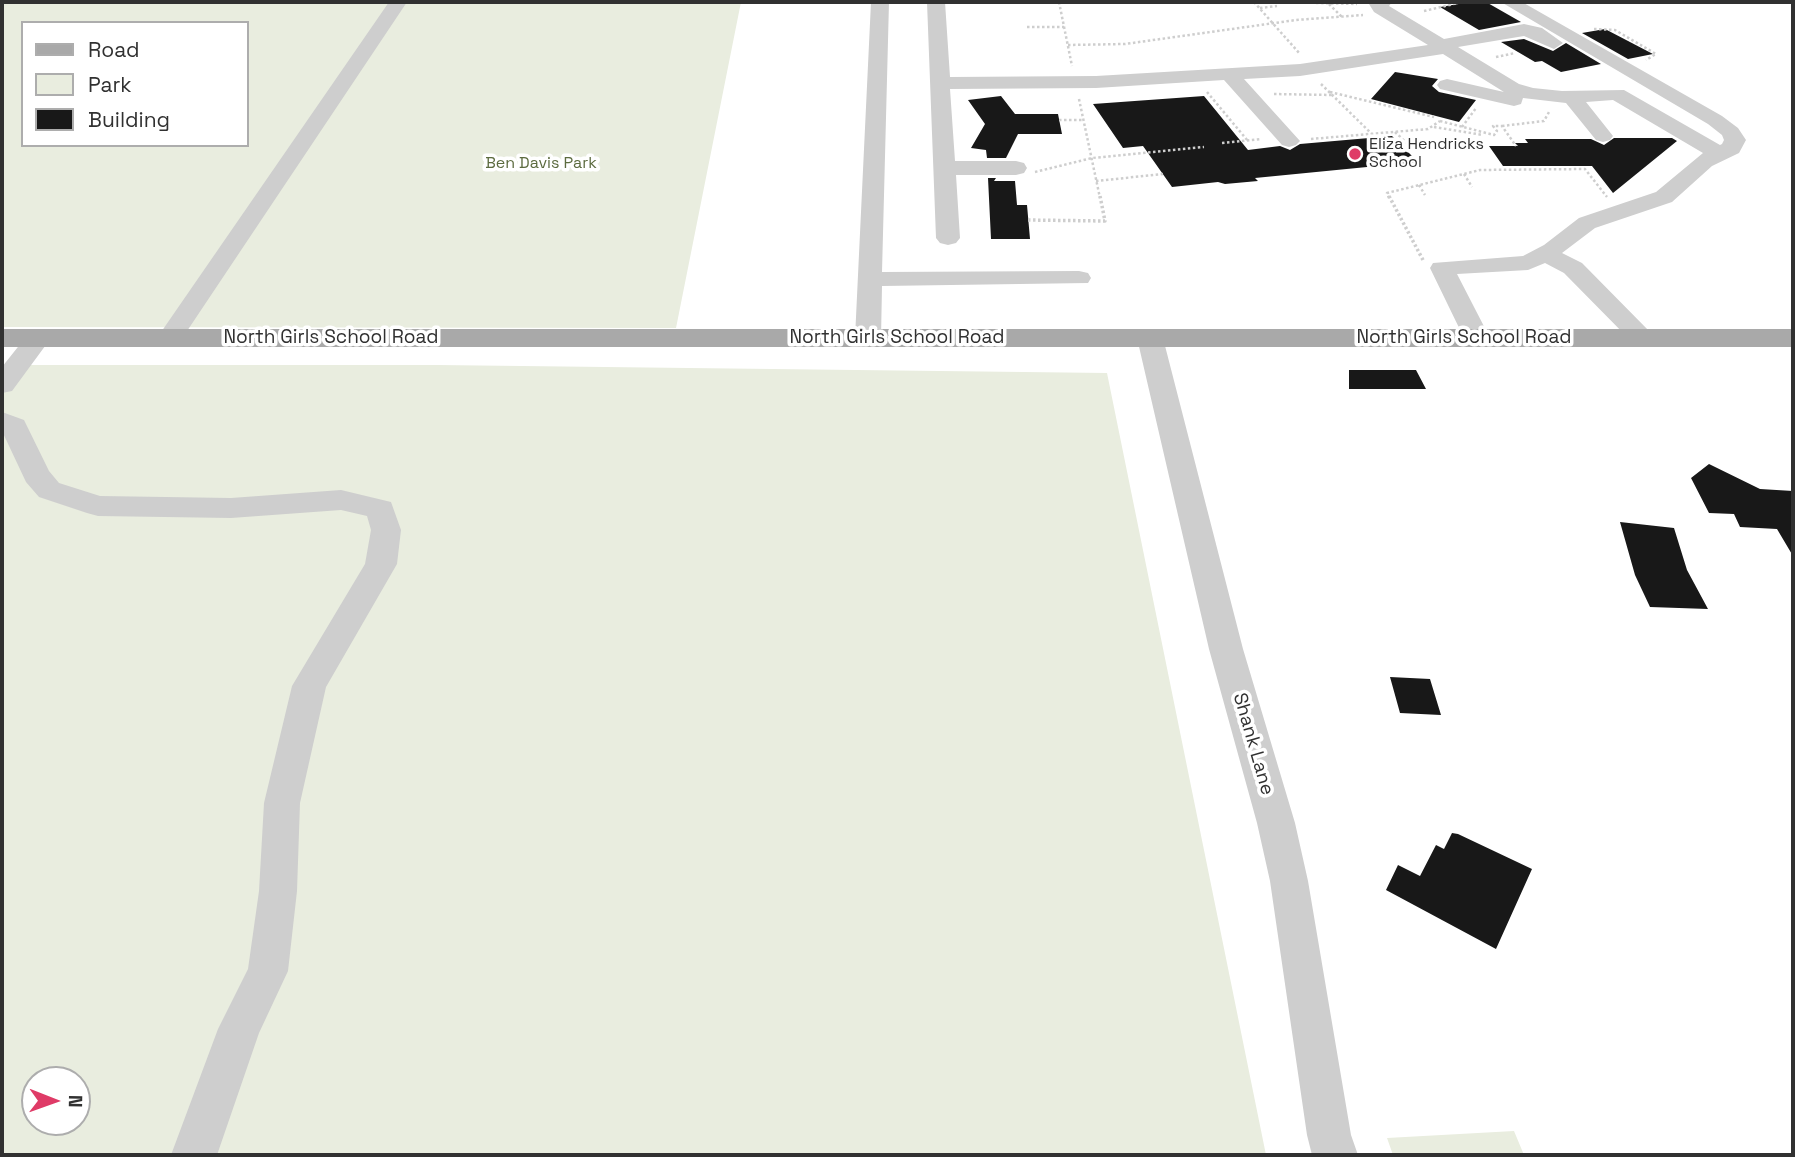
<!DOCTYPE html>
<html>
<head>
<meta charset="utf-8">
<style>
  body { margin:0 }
  #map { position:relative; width:1795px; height:1157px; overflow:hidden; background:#fff; font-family:"Space Grotesk",sans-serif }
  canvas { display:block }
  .frame { position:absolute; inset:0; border:4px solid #313131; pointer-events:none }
  .legend { position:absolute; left:21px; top:21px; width:228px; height:126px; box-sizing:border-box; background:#fff; border:2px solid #adadad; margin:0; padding:9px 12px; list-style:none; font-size:21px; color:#313131 }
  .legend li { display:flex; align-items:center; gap:14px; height:35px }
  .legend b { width:35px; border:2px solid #adadad }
  .north { position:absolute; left:21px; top:1066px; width:70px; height:70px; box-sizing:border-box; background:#fff; border:2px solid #adadad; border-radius:50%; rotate:91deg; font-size:19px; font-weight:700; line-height:28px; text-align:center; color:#313131 }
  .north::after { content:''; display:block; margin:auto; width:24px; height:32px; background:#df3b67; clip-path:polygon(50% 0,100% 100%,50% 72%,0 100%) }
</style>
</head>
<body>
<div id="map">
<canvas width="1795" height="1157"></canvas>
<div class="frame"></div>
<ul class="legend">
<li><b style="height:9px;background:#a9a9a9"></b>Road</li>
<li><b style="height:19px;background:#e9eddf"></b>Park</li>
<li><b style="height:19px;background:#181818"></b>Building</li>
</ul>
<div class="north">N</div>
</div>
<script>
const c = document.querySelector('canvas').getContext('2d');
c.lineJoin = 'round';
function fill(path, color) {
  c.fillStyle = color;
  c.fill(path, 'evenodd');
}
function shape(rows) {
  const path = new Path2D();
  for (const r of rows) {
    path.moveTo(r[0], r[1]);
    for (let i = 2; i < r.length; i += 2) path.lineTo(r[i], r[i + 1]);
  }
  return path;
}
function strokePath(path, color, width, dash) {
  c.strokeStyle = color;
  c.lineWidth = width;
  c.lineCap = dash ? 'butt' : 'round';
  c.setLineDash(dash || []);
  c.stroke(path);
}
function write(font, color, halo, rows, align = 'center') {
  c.font = font + ' "Space Grotesk",sans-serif';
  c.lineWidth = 7;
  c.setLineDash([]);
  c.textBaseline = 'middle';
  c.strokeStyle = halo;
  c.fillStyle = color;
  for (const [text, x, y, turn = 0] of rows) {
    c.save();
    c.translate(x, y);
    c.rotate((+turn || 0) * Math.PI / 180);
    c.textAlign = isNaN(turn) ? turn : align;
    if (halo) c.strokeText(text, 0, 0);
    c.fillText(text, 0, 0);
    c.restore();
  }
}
const green = shape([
  [2,2,741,2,676,328,2,327],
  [23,23,247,23,247,145,23,145],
  [2,365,438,365,1107,373,1266,1155,2,1155],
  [35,1080,77,1080,77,1122,35,1122],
  [1514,1131,1524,1155,1393,1155,1387,1138]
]);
const building = shape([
  [1471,2,1486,2,1521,22,1479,30,1440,7],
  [1605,29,1653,54,1628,59,1582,33],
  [1524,39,1553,51,1566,43,1601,64,1561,72,1542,61,1535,62,1501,42],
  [1395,72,1438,79,1432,86,1439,92,1476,100,1459,122,1371,99],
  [1001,96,1015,114,1058,114,1062,134,1018,134,1006,158,987,158,986,150,971,148,985,124,968,100],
  [1204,96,1248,150,1280,146,1290,150,1300,144,1392,136,1418,162,1255,178,1258,181,1225,184,1218,182,1172,187,1143,146,1123,148,1093,104],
  [1614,138,1672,138,1677,141,1613,193,1592,166,1503,166,1489,146,1518,146,1515,143,1528,143,1525,139,1591,139,1604,145],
  [988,178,996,178,994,181,1015,181,1017,205,1027,205,1030,239,991,239],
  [1349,370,1416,370,1426,389,1349,389],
  [1709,464,1760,489,1793,491,1793,556,1777,529,1740,527,1734,514,1709,513,1691,478],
  [1620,522,1674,528,1687,570,1708,609,1650,607,1635,575],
  [1390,677,1430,679,1441,715,1400,713],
  [1452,833,1458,834,1532,869,1496,949,1386,890,1398,865,1420,876,1436,845,1444,849]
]);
const pathFar1 = shape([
  [1059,2,1072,66],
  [1254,2,1300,54],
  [1316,3,1357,4],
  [1329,4,1342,17],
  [1260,8,1277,6],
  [1424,11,1458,3],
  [1027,27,1064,27],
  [1594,29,1615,30,1656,54,1646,60],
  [1068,45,1125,44,1296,20,1363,15],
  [1496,57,1515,53],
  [1321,84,1375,137],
  [1207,92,1248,141],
  [1330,92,1434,117],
  [1274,94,1332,95],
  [1079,99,1100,198],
  [1059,120,1083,120],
  [1440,121,1494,135,1497,131,1493,126,1502,126,1516,146],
  [1502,126,1544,121,1549,112],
  [1434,127,1483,135],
  [1462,127,1476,108],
  [1395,132,1414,150,1407,150],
  [1311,139,1428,129,1440,121],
  [1222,143,1261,139],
  [1035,172,1092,158,1204,147],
  [1464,174,1472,187],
  [1096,181,1163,174],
  [1419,185,1425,195],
  [1389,198,1387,193,1480,170,1585,169,1607,197]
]);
const path = shape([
  [1389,196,1423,260],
  [1028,220,1105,221,1100,196]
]);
const minor = shape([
  [389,2,407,2,179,343,170,346,161,343,157,338,389,2],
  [871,2,889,2,882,272,1079,271,1088,273,1091,278,1088,283,882,286,881,338,877,343,868,346,859,343,855,338,871,2],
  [927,2,945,2,950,77,1096,76,1300,64,1428,45,1374,12,1369,4,1371,2,1392,2,1389,6,1444,39,1524,24,1542,28,1563,43,1554,49,1524,36,1458,47,1519,84,1533,88,1562,91,1624,90,1720,145,1722,144,1724,140,1722,135,1708,124,1501,2,1522,2,1722,116,1738,128,1746,140,1739,153,1712,166,1672,202,1595,228,1562,253,1582,263,1651,333,1655,338,1651,343,1642,346,1633,343,1564,273,1545,263,1528,270,1457,274,1490,338,1486,343,1477,346,1468,343,1464,338,1430,268,1433,263,1523,256,1544,245,1579,218,1656,192,1703,153,1613,100,1586,102,1613,136,1610,140,1603,142,1596,140,1566,103,1523,98,1521,104,1514,106,1440,89,1437,85,1440,81,1447,79,1504,92,1443,54,1300,76,1244,79,1300,141,1296,145,1289,147,1282,145,1224,80,1096,88,950,89,955,161,1016,161,1024,163,1027,168,1024,173,1016,175,956,175,960,238,956,243,948,245,940,243,936,238,927,2],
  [38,330,47,333,51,338,12,391,2,393,2,367,29,333,38,330],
  [1150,330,1159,333,1163,338,1243,649,1295,823,1308,881,1351,1135,1358,1155,1312,1155,1307,1135,1270,881,1257,823,1209,649,1137,338,1141,333,1150,330],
  [2,412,24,420,49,471,59,483,100,496,231,498,341,490,391,502,401,530,397,564,326,687,300,803,297,891,288,971,259,1033,217,1155,171,1155,218,1029,248,969,259,891,264,803,292,686,365,564,371,530,367,516,341,510,231,518,98,516,87,513,39,497,26,482,2,431,2,412]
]);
const major = shape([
  [2,329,1793,329,1793,347,2,347,2,329]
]);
const markers = [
  [1355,154,7,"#df3b67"]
];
const farPoinames = [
  ["Eliza Hendricks",1369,145],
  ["School",1369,163]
];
const farParknames = [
  ["Ben Davis Park",541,164]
];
const streetNames = [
  ["North Girls School Road",331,338],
  ["North Girls School Road",897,338],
  ["North Girls School Road",1464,338],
  ["Shank Lane",1253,744,74]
];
fill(green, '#e9eddf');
fill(building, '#181818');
strokePath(pathFar1, '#cecece', 2.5, [2.5, 2.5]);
strokePath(path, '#cecece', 3.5, [2.5, 2.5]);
fill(minor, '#cecece');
fill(major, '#a9a9a9');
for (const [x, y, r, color] of markers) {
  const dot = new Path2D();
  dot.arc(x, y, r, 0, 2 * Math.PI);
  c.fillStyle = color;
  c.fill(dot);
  strokePath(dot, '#fff', 2.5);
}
write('16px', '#313131', '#fff', farPoinames, 'left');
write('16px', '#5c6b3f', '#fff', farParknames);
write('19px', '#313131', '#fff', streetNames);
</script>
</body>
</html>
